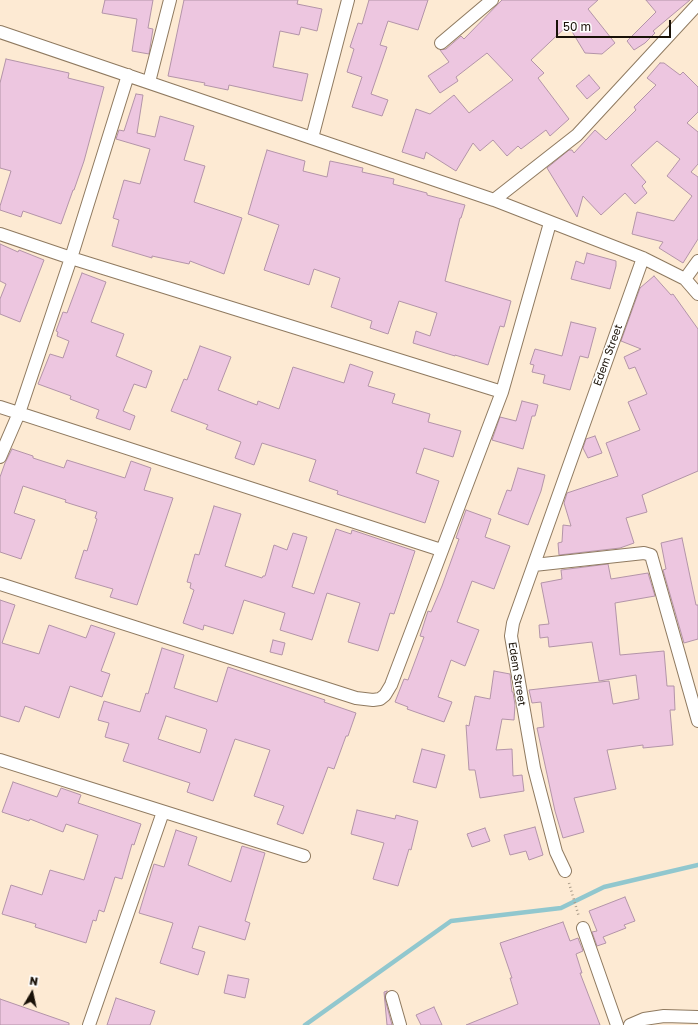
<!DOCTYPE html>
<html>
<head>
<meta charset="utf-8">
<style>
  body { margin:0 }
  #map { position:relative; width:698px; height:1025px; overflow:hidden; background:#fdead3; font-family:"Golos Text",sans-serif }
  canvas { display:block }
  .north { position:absolute; left:12px; top:973px; width:40px; height:40px; -webkit-text-stroke:3px #fff; paint-order:stroke; rotate:9deg; font-size:11px; font-weight:700; line-height:16px; text-align:center; color:#191107 }
  .north::after { content:''; display:block; margin:auto; width:14px; height:18px; background:#191107; clip-path:polygon(50% 0,100% 100%,50% 72%,0 100%) }
  .scale { position:absolute; left:556px; top:20px; width:115px; height:18px; box-sizing:border-box; border:2px solid #191107; border-top:0; padding-left:5px; font-size:12px; line-height:14px; white-space:nowrap; color:#191107; -webkit-text-stroke:3px #fff; paint-order:stroke }
</style>
</head>
<body>
<div id="map">
<canvas width="698" height="1025"></canvas>
<div class="north">N</div>
<div class="scale">50 m</div>
</div>
<script>
const c = document.querySelector('canvas').getContext('2d');
c.lineJoin = 'round';
function shape(rows) {
  const path = new Path2D();
  for (const r of rows) {
    path.moveTo(r[0], r[1]);
    for (let i = 2; i < r.length; i += 2) path.lineTo(r[i], r[i + 1]);
  }
  return path;
}
function strokePath(path, color, width, dash) {
  c.strokeStyle = color;
  c.lineWidth = width;
  c.lineCap = dash ? 'butt' : 'round';
  c.setLineDash(dash || []);
  c.stroke(path);
}
function fill(path, color) {
  c.fillStyle = color;
  c.fill(path, 'evenodd');
}
function write(font, color, halo, rows, align = 'center') {
  c.font = font + ' "Golos Text",sans-serif';
  c.lineWidth = 3.5;
  c.setLineDash([]);
  c.textBaseline = 'middle';
  c.strokeStyle = halo;
  c.fillStyle = color;
  for (const [text, x, y, turn = 0] of rows) {
    c.save();
    c.translate(x, y);
    c.rotate((+turn || 0) * Math.PI / 180);
    c.textAlign = isNaN(turn) ? turn : align;
    if (halo) c.strokeText(text, 0, 0);
    c.fillText(text, 0, 0);
    c.restore();
  }
}
const stream = shape([
  [305,1025,451,921,561,908,604,887,698,865]
]);
const building = shape([
  [105,0,153,0,148,28,153,29,149,54,132,51,137,19,102,13,105,0],
  [184,0,298,0,297,4,322,9,317,31,301,27,299,35,280,31,273,67,308,74,302,101,229,85,228,90,204,85,205,83,168,76,184,0],
  [369,0,428,0,418,30,388,21,380,45,387,47,371,94,388,100,382,116,352,107,362,77,347,72,354,49,350,47,358,23,362,24,369,0],
  [502,0,598,0,588,9,615,43,602,54,585,53,568,25,531,60,544,73,538,78,569,119,550,136,546,130,521,149,518,146,507,156,493,140,480,151,473,143,456,171,426,152,424,159,402,152,416,109,430,114,454,95,469,113,513,80,487,53,456,77,458,81,440,93,428,76,449,62,440,50,446,49,461,36,464,39,502,0],
  [646,0,690,0,653,31,655,33,645,43,634,50,627,41,656,12,646,0],
  [6,59,69,73,68,78,104,87,84,161,74,190,73,190,61,224,23,211,21,217,0,210,0,206,11,171,0,168,0,83,6,59],
  [660,63,664,63,680,75,683,72,698,87,698,112,687,123,698,132,698,164,691,172,698,177,698,239,683,263,659,248,663,242,632,234,637,212,674,221,692,196,667,176,680,159,657,141,631,165,646,182,642,186,647,193,635,204,625,193,601,215,583,196,577,217,547,168,569,150,572,150,574,153,595,130,606,140,636,110,634,107,656,85,647,78,660,63],
  [589,75,600,88,587,99,576,86,589,75],
  [136,94,143,95,137,133,155,137,160,116,194,126,184,160,205,166,194,202,242,218,224,274,190,261,189,264,152,256,152,258,112,246,119,220,113,218,124,180,140,184,150,149,116,139,119,130,124,131,136,94],
  [267,150,305,161,303,171,327,177,330,161,363,168,362,172,394,179,393,184,427,193,427,195,465,205,461,218,460,218,445,281,511,301,504,327,500,326,488,365,455,355,455,356,413,343,416,331,430,336,437,313,399,301,388,334,370,328,372,321,331,307,340,278,314,269,309,285,264,270,279,225,248,214,267,150],
  [0,244,18,252,19,250,44,260,20,322,0,314,0,299,6,284,0,281,0,244],
  [587,253,616,261,616,266,610,289,571,279,576,261,584,264,587,253],
  [82,273,106,282,91,322,124,334,116,356,152,371,146,388,134,384,123,411,135,416,130,430,96,418,99,410,70,399,71,396,38,384,50,354,63,358,69,341,57,336,58,332,56,331,63,312,67,313,82,273],
  [654,276,671,295,673,294,698,329,698,471,642,495,647,512,626,518,634,543,620,548,559,555,558,543,562,542,563,525,571,526,564,503,567,493,618,476,606,443,640,430,628,402,647,394,635,367,629,369,624,357,641,349,621,341,640,288,654,276],
  [571,322,596,328,588,358,580,356,570,390,543,383,545,375,532,372,534,365,530,364,535,349,562,356,571,322],
  [200,346,231,357,218,390,257,405,258,401,279,409,293,367,344,383,350,364,373,372,368,386,395,394,392,403,430,414,428,422,461,431,453,457,424,448,416,473,439,481,425,523,337,494,338,491,309,481,316,460,262,443,254,465,235,458,241,442,206,429,208,425,171,411,184,379,187,380,200,346],
  [522,401,538,405,535,416,532,416,523,449,492,440,500,417,516,421,522,401],
  [595,436,602,453,588,458,583,448,586,439,595,436],
  [12,449,33,456,33,458,64,468,67,460,125,478,131,461,151,468,144,490,173,498,137,605,110,597,113,589,75,578,84,550,87,551,97,519,95,518,97,512,65,502,66,500,23,486,14,513,35,520,21,559,0,552,0,477,5,463,12,449],
  [518,468,545,475,541,491,528,525,498,514,507,490,511,491,518,468],
  [214,506,241,514,225,566,262,578,263,576,265,576,274,545,287,550,293,533,307,537,292,587,314,594,336,529,351,534,352,530,415,551,394,614,390,613,378,651,348,642,360,603,327,593,312,640,280,630,285,613,244,600,233,634,204,625,203,630,183,623,194,590,190,588,191,583,187,582,195,554,199,555,214,506],
  [466,510,491,519,485,537,510,546,494,589,472,581,457,622,479,630,465,666,451,660,438,697,452,702,444,722,407,709,408,707,395,702,404,679,408,680,424,637,420,636,428,611,431,612,442,586,459,539,456,538,466,510],
  [682,538,696,605,698,605,698,639,684,643,663,570,666,569,661,543,682,538],
  [608,564,611,579,648,573,655,596,615,603,620,655,664,651,667,686,674,686,675,710,670,710,673,745,643,748,643,745,607,750,616,789,574,798,584,832,563,838,555,811,537,728,544,727,541,702,532,703,529,690,609,681,613,704,639,699,636,675,599,681,592,642,549,647,548,637,540,638,539,625,549,624,541,583,562,579,561,570,608,564],
  [0,600,15,605,2,643,39,654,49,625,86,638,91,625,115,633,101,671,110,674,102,697,70,686,59,718,25,706,19,722,0,716,0,600],
  [273,640,285,643,282,655,270,652,273,640],
  [162,648,184,655,174,688,217,702,228,667,325,700,324,702,356,713,348,736,346,736,334,769,328,767,303,834,277,824,284,806,254,796,270,750,235,739,213,801,187,792,190,783,123,761,129,744,105,737,109,723,98,720,104,701,140,712,146,693,148,694,162,648],
  [166,716,206,729,207,730,200,753,158,739,166,716],
  [494,671,510,674,512,692,513,692,515,705,514,720,502,719,496,750,512,749,513,776,522,775,524,791,480,798,475,770,469,770,466,725,469,726,475,696,490,699,494,671],
  [422,749,445,755,436,788,413,782,422,749],
  [13,782,57,797,61,788,81,795,78,803,141,824,134,845,132,844,122,879,115,877,104,912,99,910,96,921,93,920,86,943,35,927,36,924,2,914,11,885,42,895,50,870,84,880,98,835,66,824,63,832,30,819,29,821,2,812,13,782],
  [357,810,395,819,396,815,418,821,411,850,409,849,398,886,373,879,384,843,351,834,357,810],
  [535,827,543,855,529,860,526,851,510,855,504,835,535,827],
  [485,828,490,841,472,847,467,834,485,828],
  [176,830,197,837,188,865,231,882,242,846,265,853,245,921,250,923,245,940,199,926,192,948,205,952,198,975,160,963,173,923,139,913,154,864,164,867,176,830],
  [625,897,635,921,624,925,626,928,603,937,606,943,597,946,592,932,597,931,589,911,625,897],
  [563,922,570,941,578,938,583,951,576,954,582,973,580,973,600,1025,466,1025,518,1004,510,978,512,978,500,943,563,922],
  [228,975,249,979,245,998,224,993,228,975],
  [387,991,385,995,385,999,392,1025,387,1025,384,992,387,991],
  [116,998,155,1011,150,1025,107,1025,116,998],
  [0,999,69,1023,69,1025,0,1025,0,999],
  [434,1007,442,1025,421,1025,416,1015,434,1007]
]);
const path = shape([
  [569,883,579,917]
]);
const street = shape([
  [0,32,494,200,643,258,685,279,698,294],
  [441,43,492,0],
  [149,82,170,0],
  [312,138,348,0],
  [494,200,577,135,698,4],
  [0,234,71,258,502,392],
  [685,279,698,261],
  [0,407,441,550],
  [0,457,19,413,71,258,128,75],
  [534,565,644,553,651,555,698,721],
  [0,584,356,698,373,700,380,699,385,695,391,685,502,392,550,223],
  [0,760,304,856],
  [565,871,556,852,534,768,511,636,513,623,643,258],
  [583,928,617,1025],
  [392,997,400,1025],
  [89,1025,163,812],
  [630,1025,644,1019,664,1016,698,1017]
]);
const streetNames = [
  ["Edem Street",608,355,-70],
  ["Edem Street",517,674,81]
];
strokePath(stream, '#91c7ce', 4.5);
fill(building, '#edc6e0');
strokePath(building, '#b394a8', 1);
strokePath(street, '#8f7a60', 14);
strokePath(path, '#ac9d8a', 2.5, [1, 3]);
strokePath(street, '#fff', 12);
write('11px', '#191107', '#fff', streetNames);
</script>
</body>
</html>
